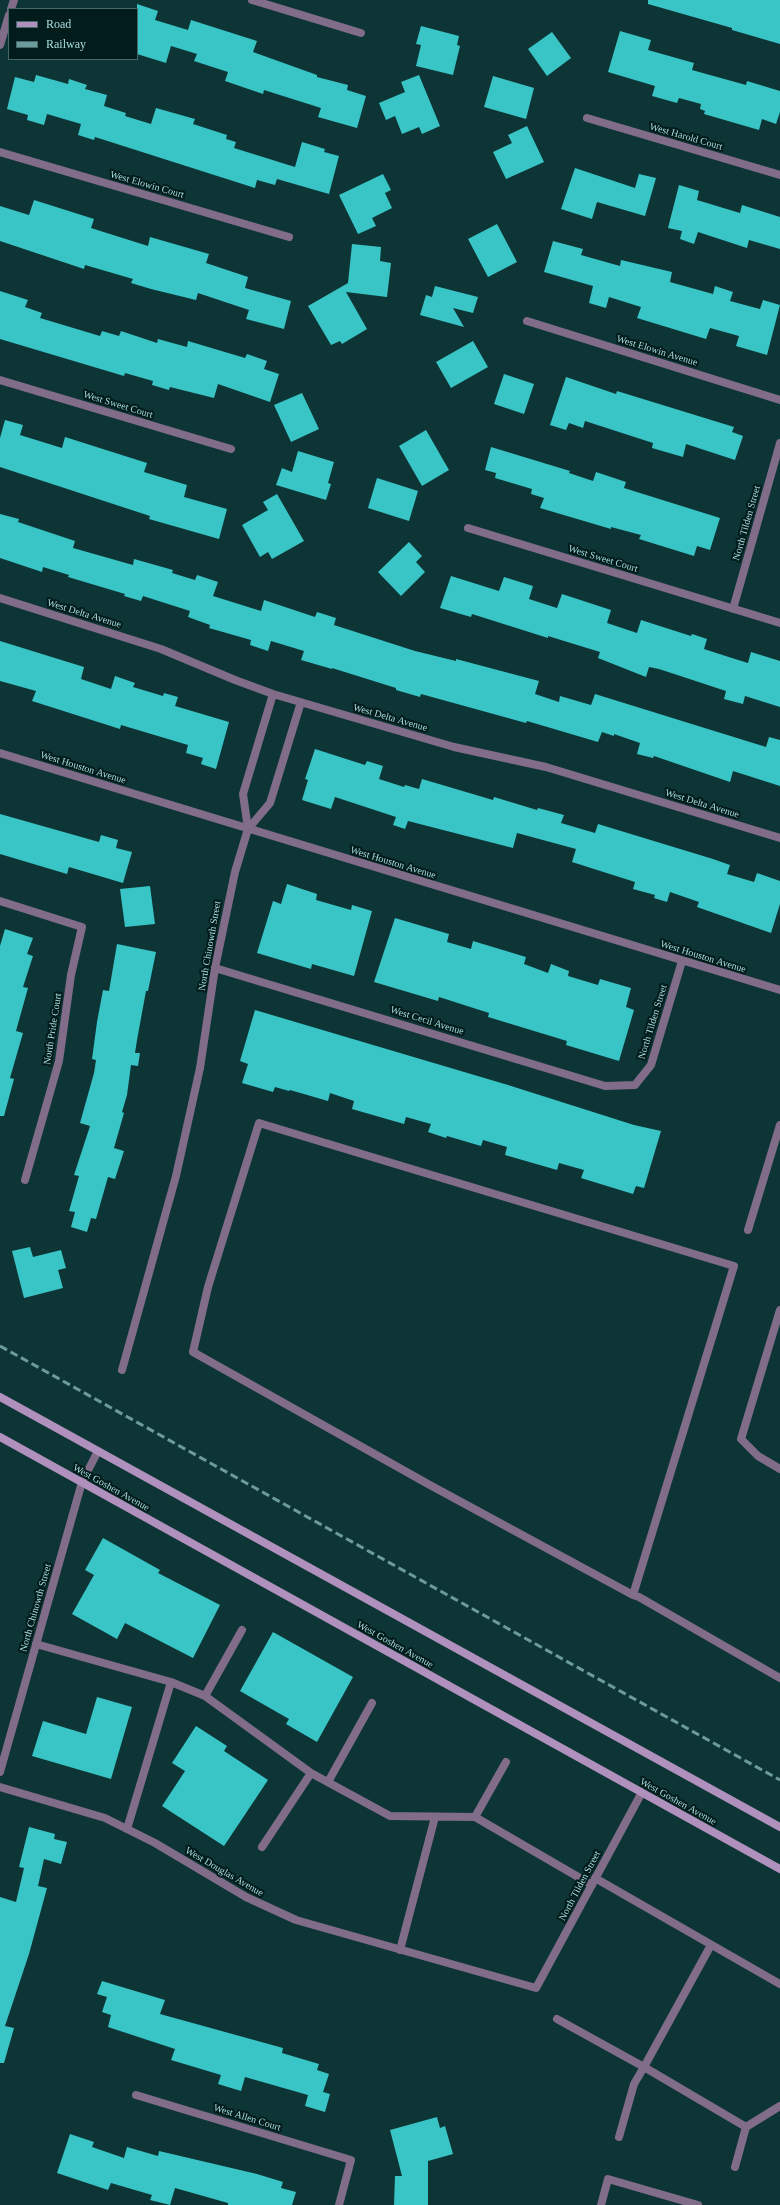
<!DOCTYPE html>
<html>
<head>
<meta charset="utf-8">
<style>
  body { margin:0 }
  #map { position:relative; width:780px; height:2205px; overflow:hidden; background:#0e3535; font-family:"Times New Roman",serif }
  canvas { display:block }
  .legend { position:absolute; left:8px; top:8px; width:130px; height:52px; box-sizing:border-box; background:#021b1b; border:1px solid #456969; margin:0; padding:5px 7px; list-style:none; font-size:12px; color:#a9dddd }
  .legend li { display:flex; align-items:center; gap:8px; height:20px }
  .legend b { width:20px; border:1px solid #456969 }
</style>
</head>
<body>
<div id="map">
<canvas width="780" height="2205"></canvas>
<ul class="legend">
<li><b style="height:5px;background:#b091bd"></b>Road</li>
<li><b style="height:5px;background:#6c9b9b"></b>Railway</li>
</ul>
</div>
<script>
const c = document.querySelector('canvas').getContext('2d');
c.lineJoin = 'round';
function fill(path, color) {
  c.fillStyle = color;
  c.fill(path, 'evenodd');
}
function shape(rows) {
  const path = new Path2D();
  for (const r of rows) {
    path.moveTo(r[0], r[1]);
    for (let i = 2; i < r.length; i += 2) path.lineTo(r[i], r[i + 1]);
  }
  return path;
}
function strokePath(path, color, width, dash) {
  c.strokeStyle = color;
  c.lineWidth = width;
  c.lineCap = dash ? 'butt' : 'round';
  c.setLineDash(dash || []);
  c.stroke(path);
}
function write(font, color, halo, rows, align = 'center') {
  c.font = font + ' "Times New Roman",serif';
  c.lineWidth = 4;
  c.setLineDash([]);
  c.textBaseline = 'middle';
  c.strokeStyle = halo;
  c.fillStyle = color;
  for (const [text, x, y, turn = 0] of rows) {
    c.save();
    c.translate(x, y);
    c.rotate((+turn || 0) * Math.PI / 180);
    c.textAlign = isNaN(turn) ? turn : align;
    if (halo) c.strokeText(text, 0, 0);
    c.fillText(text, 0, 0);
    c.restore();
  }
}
const building = shape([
  [648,0,780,0,780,44,732,30,732,28,648,4],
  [137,4,158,11,155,20,188,30,191,20,257,41,253,52,317,75,317,77,348,85,347,90,366,96,357,128,318,117,321,108,264,90,263,94,225,81,228,72,194,61,197,54,171,46,166,63,137,54],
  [421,26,459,36,457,45,460,46,453,75,416,66,421,45,416,44],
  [620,31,651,40,648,50,694,63,692,70,746,85,747,81,780,91,780,112,776,124,762,119,759,130,704,114,705,111,700,109,701,104,679,98,677,103,652,96,655,86,608,72],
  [552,32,571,58,547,76,528,49],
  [36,75,68,84,69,79,87,85,85,89,107,95,104,106,126,113,125,116,151,124,156,108,195,119,193,124,227,135,226,139,236,142,234,148,295,167,302,142,325,149,324,152,339,156,329,194,277,179,275,185,257,180,255,188,95,137,94,140,78,135,81,124,47,114,44,125,27,120,28,115,7,109,15,77,34,82],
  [419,75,440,126,422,134,419,127,402,134,395,116,386,120,379,103,405,92,401,82],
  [493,76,534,88,526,119,484,107],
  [527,126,544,162,506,179,493,152,512,143,508,135],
  [575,168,635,188,639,174,656,178,645,216,597,202,592,219,561,209],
  [383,174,391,190,385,193,392,208,372,218,376,226,358,234,339,195],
  [679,185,699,191,697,200,740,213,742,205,780,217,780,249,749,240,747,248,698,232,694,244,680,239,682,231,668,228],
  [34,200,94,219,91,228,148,246,150,237,209,254,206,263,248,277,245,288,291,301,284,329,246,319,249,310,198,293,196,300,151,289,131,283,133,279,85,265,84,269,0,241,0,206,29,215],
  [497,224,517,262,488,277,468,239],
  [553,241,583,249,581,255,620,266,621,260,672,272,670,282,713,294,715,286,733,292,730,301,760,309,763,300,780,305,767,355,736,346,739,336,710,328,706,339,637,318,641,307,609,297,606,308,589,303,593,286,544,272],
  [352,244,381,247,380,261,391,263,387,297,346,292,367,329,342,344,340,341,331,345,308,306,348,283],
  [435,286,478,297,473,313,453,308,464,327,420,315,426,295,432,297],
  [0,291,28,300,25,307,42,313,40,318,100,336,102,331,119,336,121,331,157,343,158,339,187,347,188,341,245,358,247,354,267,361,264,369,279,374,270,402,218,384,214,398,170,387,169,390,152,385,153,381,125,373,124,376,0,339],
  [473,341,488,367,451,388,436,362],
  [504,374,534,384,524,414,494,404],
  [566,377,616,394,617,391,734,427,732,432,743,436,735,460,686,444,683,457,652,448,653,443,585,421,583,428,569,423,566,430,550,425],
  [302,393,319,429,291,442,274,405],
  [5,420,23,425,20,435,62,448,65,437,147,463,144,472,187,485,184,497,227,509,219,539,149,519,150,516,0,467,0,438],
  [426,430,449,470,422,486,399,446],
  [491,447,570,471,569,473,593,481,596,472,626,482,624,488,720,518,710,550,697,546,694,556,639,539,641,535,611,527,611,529,540,508,544,498,531,494,532,489,495,478,496,473,485,470],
  [298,451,334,462,328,483,331,484,326,500,276,485,282,468,292,472],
  [377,478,418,491,409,521,368,508],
  [277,494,304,541,272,559,268,552,260,557,242,525,268,510,263,502],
  [0,514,19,519,18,522,75,541,73,548,133,565,134,559,173,570,172,573,195,580,197,575,218,582,213,596,261,611,264,600,315,617,317,612,336,618,334,625,415,651,456,661,456,659,539,681,535,694,559,702,560,696,591,705,595,694,766,747,769,737,780,740,780,786,733,771,730,782,654,756,653,758,637,754,640,743,614,734,614,736,602,732,598,742,527,721,526,723,421,694,420,697,396,690,396,688,332,668,332,669,301,660,304,651,271,641,268,651,250,645,251,640,209,628,210,625,188,617,190,611,143,596,141,601,124,596,125,594,68,577,69,575,43,567,42,572,0,558],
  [409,542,422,556,416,562,425,572,401,596,378,572],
  [451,576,499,591,504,577,533,586,529,599,557,608,562,594,611,610,607,623,637,633,641,620,691,636,692,634,707,639,704,649,735,659,748,663,751,652,780,661,780,707,745,696,743,704,724,699,726,691,659,669,649,667,646,677,598,658,600,652,548,636,548,638,472,614,471,617,440,608],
  [0,641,84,667,81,679,111,689,115,676,135,683,133,687,163,696,164,693,178,697,175,706,229,722,216,769,201,764,203,758,186,753,188,745,121,725,120,729,32,701,36,691,0,681],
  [315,749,365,765,367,761,383,766,379,779,404,787,405,785,419,789,422,779,493,800,494,797,537,810,538,808,564,815,561,823,595,833,598,824,713,859,730,865,727,874,754,882,757,873,780,881,780,904,771,933,697,907,699,902,670,892,667,902,654,898,655,895,633,889,635,882,572,862,576,849,517,833,513,848,408,821,405,829,393,825,396,817,335,797,331,809,302,800,308,780,305,779],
  [0,814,99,842,101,835,118,840,116,848,132,852,123,883,69,867,67,874,0,854],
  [287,884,317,894,316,900,351,910,352,905,372,911,354,976,312,964,311,969,257,953,273,901,281,904],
  [150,886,155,924,125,927,120,889],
  [395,918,449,934,447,942,471,949,473,941,526,957,524,964,548,973,551,964,569,971,568,976,598,985,600,979,631,988,626,1007,634,1010,619,1061,566,1045,567,1041,488,1017,489,1013,439,997,438,1001,374,982],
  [5,929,33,938,27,954,33,956,23,987,28,988,16,1031,23,1033,10,1078,14,1079,4,1116,0,1116,0,946],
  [117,944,156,952,148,991,146,991,137,1040,135,1053,140,1053,138,1066,131,1065,127,1095,122,1112,124,1113,114,1148,124,1151,115,1179,108,1177,96,1219,91,1218,87,1232,71,1227,75,1212,69,1211,79,1176,74,1175,90,1126,80,1123,94,1073,96,1060,92,1059,97,1022,103,990,109,991],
  [255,1010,508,1085,634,1125,661,1131,644,1188,636,1186,633,1194,581,1178,584,1170,559,1163,557,1170,505,1155,507,1147,483,1140,481,1146,447,1136,446,1138,428,1132,431,1124,406,1117,404,1124,352,1109,354,1101,330,1093,328,1101,290,1090,289,1091,275,1087,273,1092,242,1083,248,1064,240,1061],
  [30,1247,33,1257,61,1250,66,1268,58,1270,63,1288,24,1298,12,1251],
  [103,1538,160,1570,158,1573,220,1605,193,1658,125,1623,117,1639,72,1614,94,1575,85,1570],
  [273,1632,353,1677,317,1742,286,1724,289,1719,240,1691],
  [97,1697,132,1707,111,1779,32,1756,43,1721,86,1734],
  [196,1726,227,1746,224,1751,268,1780,224,1846,162,1806,185,1771,172,1763],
  [29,1827,55,1834,54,1839,67,1842,61,1864,44,1859,38,1886,47,1888,29,1954,5,2026,14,2028,4,2063,0,2063,0,1897,16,1902,24,1868,19,1867],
  [102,1981,165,2000,160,2014,283,2048,282,2053,319,2064,317,2070,329,2074,323,2092,330,2094,325,2112,305,2106,308,2095,245,2077,241,2091,218,2084,221,2075,171,2060,175,2049,108,2027,111,2015,102,2012,107,1997,97,1994],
  [437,2117,440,2128,445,2126,453,2154,428,2161,428,2205,394,2205,395,2176,402,2176,390,2130],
  [70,2134,94,2142,92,2147,124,2158,127,2147,158,2156,159,2151,257,2174,283,2182,281,2188,296,2192,292,2205,228,2205,228,2203,175,2188,170,2205,150,2200,152,2195,111,2183,108,2190,57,2173]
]);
const service = shape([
  [748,1230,780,1125],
  [780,1310,741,1439,758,1456,780,1469],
  [122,1370,176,1176,200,1068],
  [633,1595,734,1266,259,1123,208,1287,193,1352,428,1484,633,1595,639,1597,780,1678],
  [36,1644,171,1682,205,1696,311,1773,390,1816,475,1817,592,1885],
  [205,1696,242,1630],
  [328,1782,372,1703],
  [475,1817,506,1762],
  [127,1829,171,1682],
  [262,1847,311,1773],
  [595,1878,780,1984],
  [711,1945,644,2067,746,2127,780,2106],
  [400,1950,435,1817],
  [557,2019,644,2067,634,2084,619,2137],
  [735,2167,746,2127],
  [601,2205,608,2179,698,2205]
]);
const minor = shape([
  [252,0,361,33],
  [11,9,14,0],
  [0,45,9,15],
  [587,118,780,175],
  [0,152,289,237],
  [527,321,780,400],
  [0,380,231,449],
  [468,528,780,623],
  [0,598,161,649,235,680,273,694,454,747,546,767,780,838],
  [733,609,780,443],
  [248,829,243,794,273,694],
  [0,901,82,927,71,975,59,1061,25,1180],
  [215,968,605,1086,635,1085,651,1065,682,961],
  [200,1068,215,968,235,872,248,829,270,803,301,702],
  [0,1787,105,1818,155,1843,246,1897,296,1920,536,1988,641,1794],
  [136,2095,351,2160,339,2205]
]);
const tertiary = shape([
  [0,753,780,990],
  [0,1772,82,1482,98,1451]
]);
const secondary = shape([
  [0,1397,780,1827],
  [0,1437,780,1869]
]);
const rail = shape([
  [0,1346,780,1780]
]);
const streetNames = [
  ["West Harold Court",686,137,16],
  ["West Elowin Court",147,185,16],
  ["West Elowin Avenue",657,351,17],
  ["West Sweet Court",118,405,17],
  ["North Tilden Street",747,523,-74],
  ["West Sweet Court",603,559,17],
  ["West Delta Avenue",84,614,17],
  ["West Delta Avenue",390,718,16],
  ["West Houston Avenue",83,768,17],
  ["West Delta Avenue",702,804,17],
  ["West Houston Avenue",393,863,17],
  ["North Chinowth Street",210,946,-80],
  ["West Houston Avenue",703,957,17],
  ["West Cecil Avenue",427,1021,17],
  ["North Tilden Street",653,1022,-73],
  ["North Pride Court",53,1029,-81],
  ["West Goshen Avenue",111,1488,29],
  ["North Chinowth Street",36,1608,-74],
  ["West Goshen Avenue",395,1645,29],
  ["West Goshen Avenue",678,1802,29],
  ["West Douglas Avenue",224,1872,30],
  ["North Tilden Street",580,1886,-62],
  ["West Allen Court",247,2118,17]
];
fill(building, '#39c4c6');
strokePath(service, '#816d89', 8);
strokePath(minor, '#816d89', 8);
strokePath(tertiary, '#816d89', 8);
strokePath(secondary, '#b091bd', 8);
strokePath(rail, '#6c9b9b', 3, [8, 4]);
write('10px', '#a9dddd', '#021b1b', streetNames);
</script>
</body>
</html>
